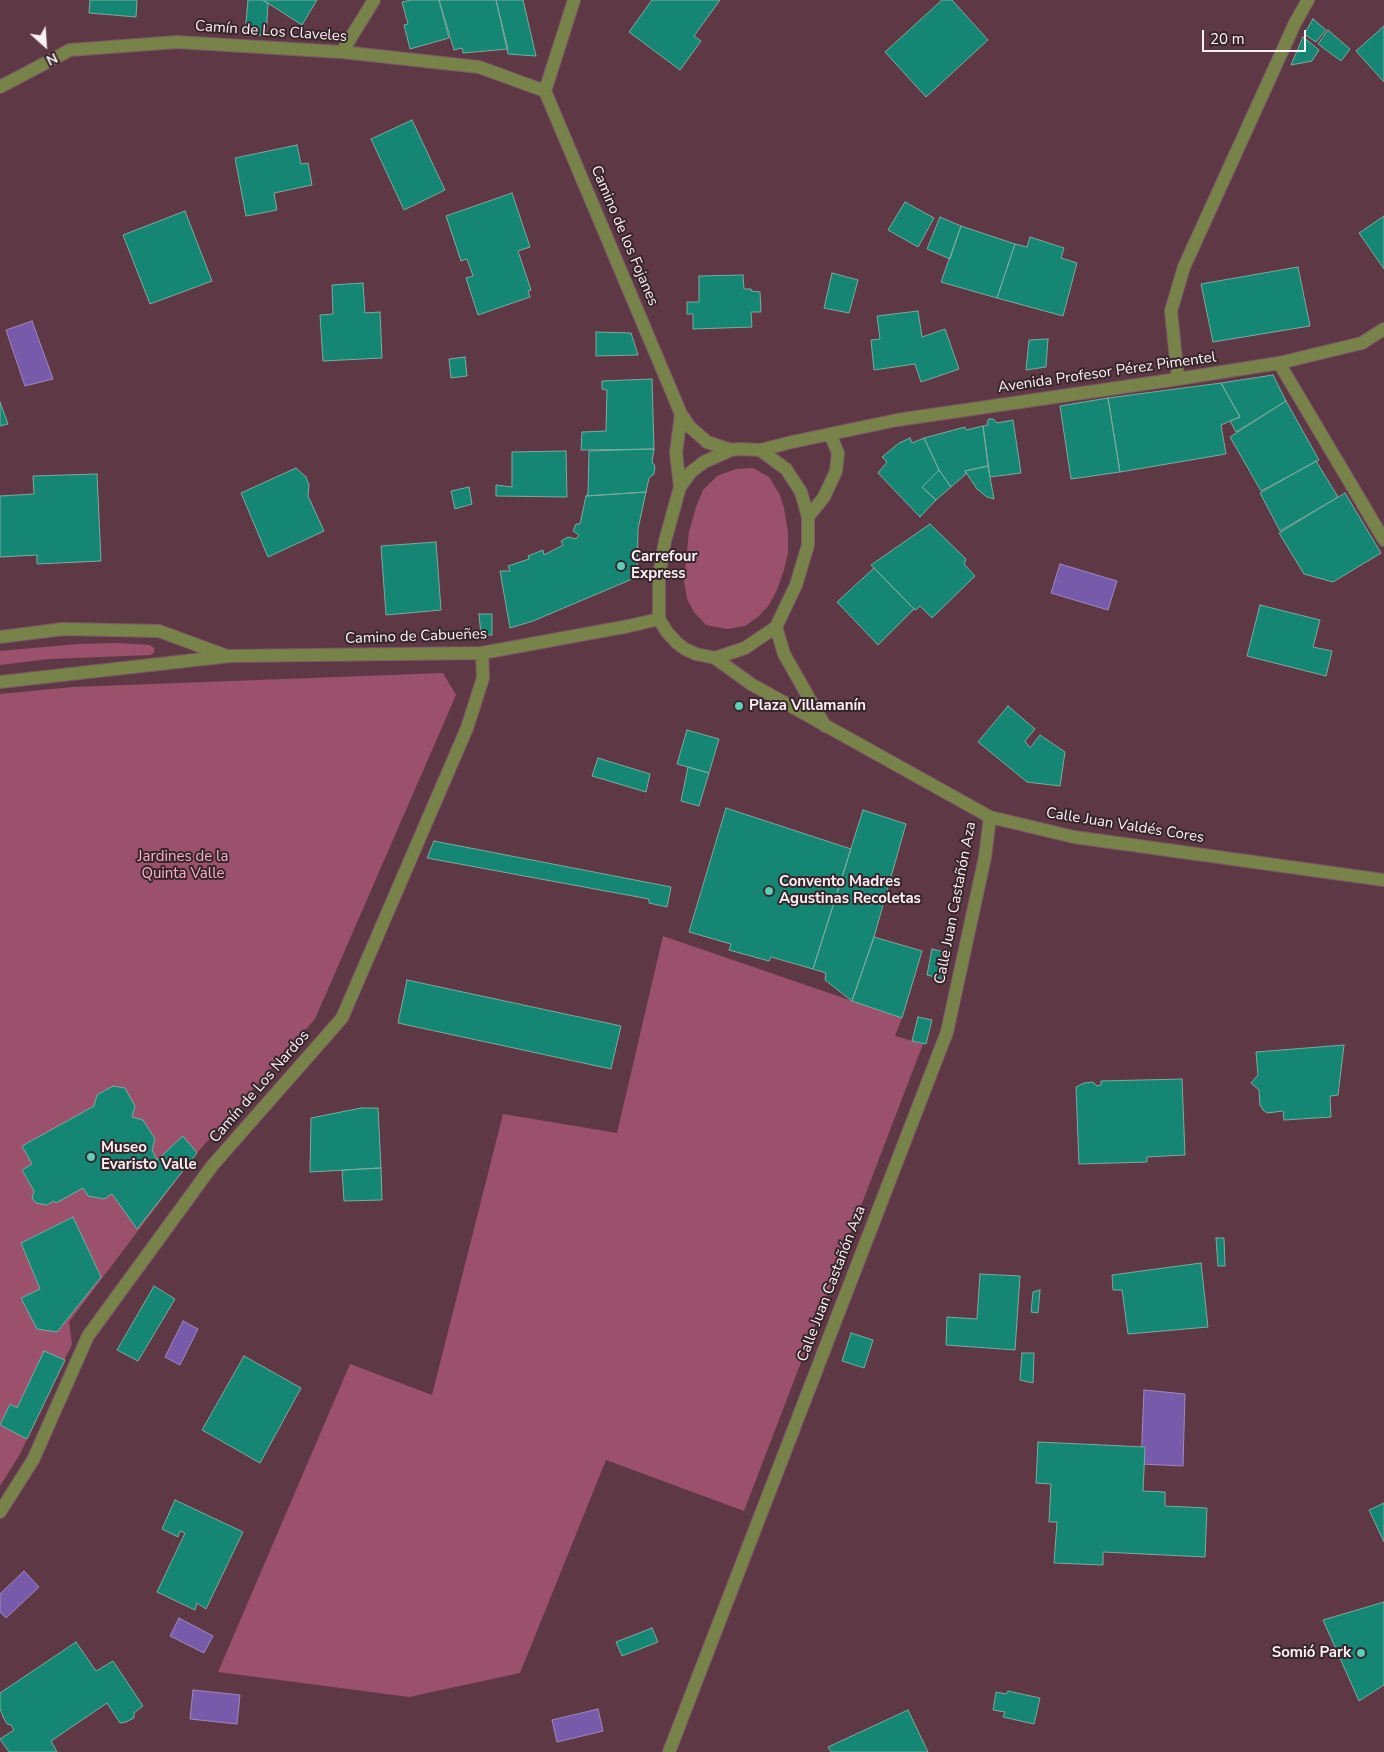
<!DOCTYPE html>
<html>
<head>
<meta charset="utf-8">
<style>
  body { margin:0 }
  #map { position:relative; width:1384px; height:1752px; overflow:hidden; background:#5e3945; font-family:"Nunito Sans",sans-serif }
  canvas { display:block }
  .north { position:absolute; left:20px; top:20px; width:50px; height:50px; -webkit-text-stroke:4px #37262c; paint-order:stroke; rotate:154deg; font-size:14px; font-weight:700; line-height:20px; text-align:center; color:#fff1f5 }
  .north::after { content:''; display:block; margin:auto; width:18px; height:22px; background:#fff1f5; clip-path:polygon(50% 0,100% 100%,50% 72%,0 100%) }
  .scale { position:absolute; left:1202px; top:30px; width:104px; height:22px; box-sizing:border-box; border:2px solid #fff1f5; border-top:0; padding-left:6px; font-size:15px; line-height:18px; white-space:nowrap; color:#fff1f5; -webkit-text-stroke:4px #37262c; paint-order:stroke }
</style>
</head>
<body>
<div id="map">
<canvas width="1384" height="1752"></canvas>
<div class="north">N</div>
<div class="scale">20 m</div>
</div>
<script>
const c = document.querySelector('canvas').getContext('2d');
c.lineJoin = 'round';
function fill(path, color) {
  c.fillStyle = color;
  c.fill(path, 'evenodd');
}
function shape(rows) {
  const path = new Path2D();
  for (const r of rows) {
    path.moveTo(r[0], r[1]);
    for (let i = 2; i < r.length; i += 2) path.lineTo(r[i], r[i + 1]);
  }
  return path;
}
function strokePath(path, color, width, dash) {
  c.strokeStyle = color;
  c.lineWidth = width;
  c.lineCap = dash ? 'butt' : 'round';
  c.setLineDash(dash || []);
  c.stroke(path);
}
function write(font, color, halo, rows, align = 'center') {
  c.font = font + ' "Nunito Sans",sans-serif';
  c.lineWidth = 4;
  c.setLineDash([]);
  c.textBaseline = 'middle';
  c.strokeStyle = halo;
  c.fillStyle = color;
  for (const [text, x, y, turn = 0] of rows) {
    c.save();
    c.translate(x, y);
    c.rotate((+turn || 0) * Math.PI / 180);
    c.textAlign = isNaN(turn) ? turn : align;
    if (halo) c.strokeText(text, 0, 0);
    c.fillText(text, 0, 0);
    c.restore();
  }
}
const green = shape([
  [753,468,769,477,780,495,784,508,788,532,788,553,784,570,777,590,769,605,758,617,745,626,727,629,706,625,694,612,687,599,684,581,689,532,696,507,703,490,717,476,736,469],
  [117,643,150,645,154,648,154,652,151,655,49,659,0,665,0,651,78,644],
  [443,673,456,695,315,1019,197,1153,69,1322,72,1344,20,1454,0,1486,0,694,73,687],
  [663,936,902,1018,895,1036,923,1044,744,1511,606,1460,520,1673,409,1697,218,1672,350,1364,432,1395,503,1114,617,1133]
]);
const water = shape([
  [32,321,53,379,25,386,6,330,32,321],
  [1060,564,1117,581,1108,610,1051,593,1060,564],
  [183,1321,198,1329,180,1365,165,1357,183,1321],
  [1144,1390,1185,1394,1183,1466,1141,1464,1144,1390],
  [24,1571,39,1587,6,1618,0,1612,0,1594,24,1571],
  [179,1618,213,1636,204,1653,170,1636,179,1618],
  [193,1690,240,1695,237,1724,190,1719,193,1690],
  [598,1709,603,1731,557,1742,552,1720,598,1709]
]);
const building = shape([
  [90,0,137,0,136,17,89,13,90,0],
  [248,0,263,0,268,4,266,36,245,33,248,0],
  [263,0,317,0,302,25,263,0],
  [411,0,439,0,449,38,410,49,404,25,408,24,402,2,411,0],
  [439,0,496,0,508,49,463,53,462,48,454,50,439,0],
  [496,0,523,0,536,56,508,54,496,0],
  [652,0,720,0,694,36,701,41,680,70,629,32,652,0],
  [942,0,952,0,988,40,926,97,885,52,942,0],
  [1313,19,1326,30,1316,42,1304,34,1313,19],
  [1384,26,1384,82,1356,51,1384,26],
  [1328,30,1350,49,1341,61,1318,44,1328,30],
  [1303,37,1319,50,1312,61,1291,65,1303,37],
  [412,120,445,190,404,210,371,139,412,120],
  [297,145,301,164,308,163,312,185,274,193,277,210,246,216,235,158,297,145],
  [512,193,530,247,518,251,531,290,528,291,530,297,478,315,466,278,473,276,467,259,461,261,446,216,512,193],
  [905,202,934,218,918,247,888,230,905,202],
  [185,211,212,281,150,304,123,235,185,211],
  [1384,216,1384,269,1359,233,1384,216],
  [940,217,961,226,950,259,927,249,940,217],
  [961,226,1015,244,997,298,941,282,961,226],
  [1030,237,1064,248,1061,258,1077,263,1063,316,997,298,1015,244,1027,247,1030,237],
  [1298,267,1310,326,1213,342,1201,284,1298,267],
  [832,273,858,280,849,313,824,308,832,273],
  [743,275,744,289,751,289,751,291,760,292,761,312,751,312,752,327,693,329,693,314,687,314,687,302,699,302,699,276,743,275],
  [363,283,365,313,380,312,382,358,323,361,320,315,333,314,332,285,363,283],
  [918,311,922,337,945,329,959,369,921,382,915,364,874,370,871,340,880,339,877,316,918,311],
  [596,332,631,333,638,355,596,356,596,332],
  [1048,339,1046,367,1026,370,1029,340,1048,339],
  [465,357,467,376,451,378,449,359,465,357],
  [1273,375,1286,401,1236,432,1230,421,1240,417,1221,383,1273,375],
  [652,379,654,449,581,450,582,432,606,431,607,390,602,389,602,381,652,379],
  [1221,383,1240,417,1221,425,1226,454,1120,472,1108,398,1221,383],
  [1108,398,1120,472,1071,479,1060,406,1108,398],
  [1286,401,1319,460,1261,491,1230,437,1286,401],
  [0,402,8,424,0,426,0,402],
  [989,419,993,419,997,423,1013,420,1021,473,990,477,983,426,988,425,987,422,989,419],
  [983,426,988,466,965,471,966,474,951,487,939,470,924,438,965,427,966,430,983,426],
  [910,438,912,443,924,438,939,470,922,487,936,500,920,517,878,473,887,462,882,457,899,443,910,438],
  [654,449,652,462,655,466,654,474,649,478,646,492,586,496,588,494,589,451,654,449],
  [566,451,567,497,496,496,496,485,512,487,512,452,566,451],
  [1316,461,1338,497,1280,531,1260,493,1316,461],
  [988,466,994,499,987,497,977,489,965,471,988,466],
  [296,468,306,477,309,485,308,496,324,531,268,557,241,493,296,468],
  [939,470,951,487,936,500,922,487,939,470],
  [97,474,101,561,37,564,37,555,0,557,0,496,34,494,33,476,97,474],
  [469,487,472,504,455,509,451,491,469,487],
  [646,492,638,529,637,577,533,621,510,628,500,571,510,571,508,566,529,559,528,556,543,550,544,555,563,545,561,541,568,537,576,539,579,535,573,531,576,524,580,524,586,496,646,492],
  [1345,493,1381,553,1333,582,1304,574,1279,533,1345,493],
  [930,524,966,559,964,564,975,576,932,618,920,606,916,610,914,609,871,565,930,524],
  [436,542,441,610,386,615,381,546,436,542],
  [874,568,914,609,878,645,837,602,874,568],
  [1260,605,1320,620,1313,647,1332,651,1326,676,1247,656,1260,605],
  [479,614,492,614,492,635,481,635,479,614],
  [1008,706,1035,729,1025,741,1030,748,1040,735,1065,752,1060,786,1027,782,978,742,1008,706],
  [687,730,719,739,709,773,677,764,687,730],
  [598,758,650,774,646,792,592,776,598,758],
  [688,767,709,773,699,806,681,801,688,767],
  [726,808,851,849,813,969,771,957,769,961,729,950,731,944,689,932,726,808],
  [863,810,906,824,874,937,852,1001,825,980,826,973,813,969,863,810],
  [434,841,671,887,667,907,649,903,649,899,427,858,434,841],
  [874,937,922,951,902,1018,852,1001,874,937],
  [932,949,948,953,943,979,927,975,932,949],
  [407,980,621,1026,611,1069,398,1023,407,980],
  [918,1017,932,1020,926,1044,912,1041,918,1017],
  [1344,1045,1338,1095,1330,1096,1331,1117,1284,1120,1283,1111,1267,1113,1263,1110,1260,1105,1259,1090,1251,1083,1258,1075,1256,1052,1344,1045],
  [1182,1079,1185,1155,1147,1157,1147,1162,1079,1164,1076,1087,1084,1083,1093,1082,1097,1086,1101,1085,1101,1081,1182,1079],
  [113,1086,125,1088,135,1106,132,1117,143,1120,155,1139,152,1150,157,1160,183,1136,197,1153,137,1229,112,1194,104,1199,88,1196,83,1188,56,1203,54,1201,47,1205,36,1203,32,1198,34,1191,22,1170,32,1164,22,1146,94,1106,97,1095,113,1086],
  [361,1108,378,1108,381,1168,310,1172,311,1118,361,1108],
  [381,1168,382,1200,344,1201,342,1170,381,1168],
  [73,1217,101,1277,57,1332,37,1329,21,1298,40,1289,21,1243,73,1217],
  [1216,1238,1224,1238,1225,1266,1218,1266,1216,1238],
  [1201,1263,1208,1327,1128,1334,1122,1290,1113,1290,1112,1275,1201,1263],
  [980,1274,1020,1276,1015,1350,946,1345,947,1317,977,1319,980,1274],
  [154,1286,175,1299,138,1361,117,1350,154,1286],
  [1040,1290,1038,1313,1031,1312,1033,1292,1040,1290],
  [851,1333,873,1340,864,1368,842,1361,851,1333],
  [44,1351,65,1360,27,1439,0,1425,10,1404,17,1408,44,1351],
  [1022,1353,1034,1353,1033,1383,1020,1380,1022,1353],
  [244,1356,301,1388,260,1463,202,1430,244,1356],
  [1038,1442,1145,1447,1143,1491,1165,1492,1165,1506,1207,1508,1205,1557,1103,1552,1103,1565,1054,1563,1057,1522,1049,1522,1051,1484,1036,1483,1038,1442],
  [175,1500,243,1532,206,1609,197,1603,195,1610,157,1592,185,1533,180,1531,178,1537,162,1529,175,1500],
  [1384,1503,1384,1542,1369,1510,1384,1503],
  [1384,1602,1384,1685,1359,1701,1323,1620,1384,1602],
  [652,1628,658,1642,622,1656,616,1642,652,1628],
  [76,1642,96,1671,113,1661,143,1706,134,1713,134,1718,126,1722,120,1723,107,1703,51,1741,57,1752,9,1752,0,1739,14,1730,11,1725,7,1724,3,1717,0,1708,0,1693,76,1642],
  [1008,1691,1040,1698,1034,1724,1003,1717,1005,1712,993,1710,996,1692,1006,1694,1008,1691],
  [908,1710,928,1752,831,1752,828,1747,908,1710]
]);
const service = shape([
  [1178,379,1171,311,1184,267,1295,23,1308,0]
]);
const minor = shape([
  [574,0,545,91,681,414,676,453,680,487],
  [342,52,374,0],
  [0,87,70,50,177,42,342,52,479,67,545,91],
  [1279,363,1384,540],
  [681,414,690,427,707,442,731,450],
  [740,449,760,450,786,469,801,492,808,517,808,545,796,585,776,627,745,648,715,658,696,654,685,649,677,643,667,632,659,619,659,576,665,541,680,487,691,472,704,462,731,450,740,449],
  [760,450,792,442,897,420,1178,379,1279,363,1362,343,1384,329],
  [808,517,824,497,836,471,838,453,830,434],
  [776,627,784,654,825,726],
  [0,637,63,629,159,631,227,656],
  [715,658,751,684,990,817,1074,837,1384,880],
  [0,682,230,656,482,653,629,626,659,619],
  [0,1512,33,1460,88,1336,212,1166,342,1018,467,728,483,678,482,653],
  [669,1752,947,1032,985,857,990,817]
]);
const markers = [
  [621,566,5,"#5eceb8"],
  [739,706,5,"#5eceb8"],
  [769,891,5,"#5eceb8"],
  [91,1157,5,"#5eceb8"],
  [1361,1653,5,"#5eceb8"]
];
const streetNames = [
  ["Camín de Los Claveles",271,32,4],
  ["Camino de los Fojanes",624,236,67],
  ["Avenida Profesor Pérez Pimentel",1107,373,-8],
  ["Camino de Cabueñes",416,637,-2],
  ["Calle Juan Valdés Cores",1125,826,9],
  ["Calle Juan Castañón Aza",956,903,-79],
  ["Camín de Los Nardos",260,1087,-49],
  ["Calle Juan Castañón Aza",832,1284,-69]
];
const poiNames = [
  ["Carrefour",631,557],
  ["Express",631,574],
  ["Plaza Villamanín",749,706],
  ["Convento Madres",779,882],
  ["Agustinas Recoletas",779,899],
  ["Museo",101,1148],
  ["Evaristo Valle",101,1165],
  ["Somió Park",1351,1653,"right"]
];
const parkNames = [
  ["Jardines de la",183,857],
  ["Quinta Valle",183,874]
];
fill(green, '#9b516b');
fill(water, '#775baa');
strokePath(water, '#a088c0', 1);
fill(building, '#148673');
strokePath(building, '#7aab9f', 1);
strokePath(service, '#7b5a65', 14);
strokePath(minor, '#7b5a65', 14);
strokePath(service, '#778349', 12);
strokePath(minor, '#778349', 12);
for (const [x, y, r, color] of markers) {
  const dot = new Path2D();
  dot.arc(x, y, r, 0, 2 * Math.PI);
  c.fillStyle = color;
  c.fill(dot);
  strokePath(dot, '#37262c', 2);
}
write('15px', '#fff1f5', '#37262c', streetNames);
write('bold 15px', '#fff1f5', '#37262c', poiNames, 'left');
write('15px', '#fab0c8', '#37262c', parkNames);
</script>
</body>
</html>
